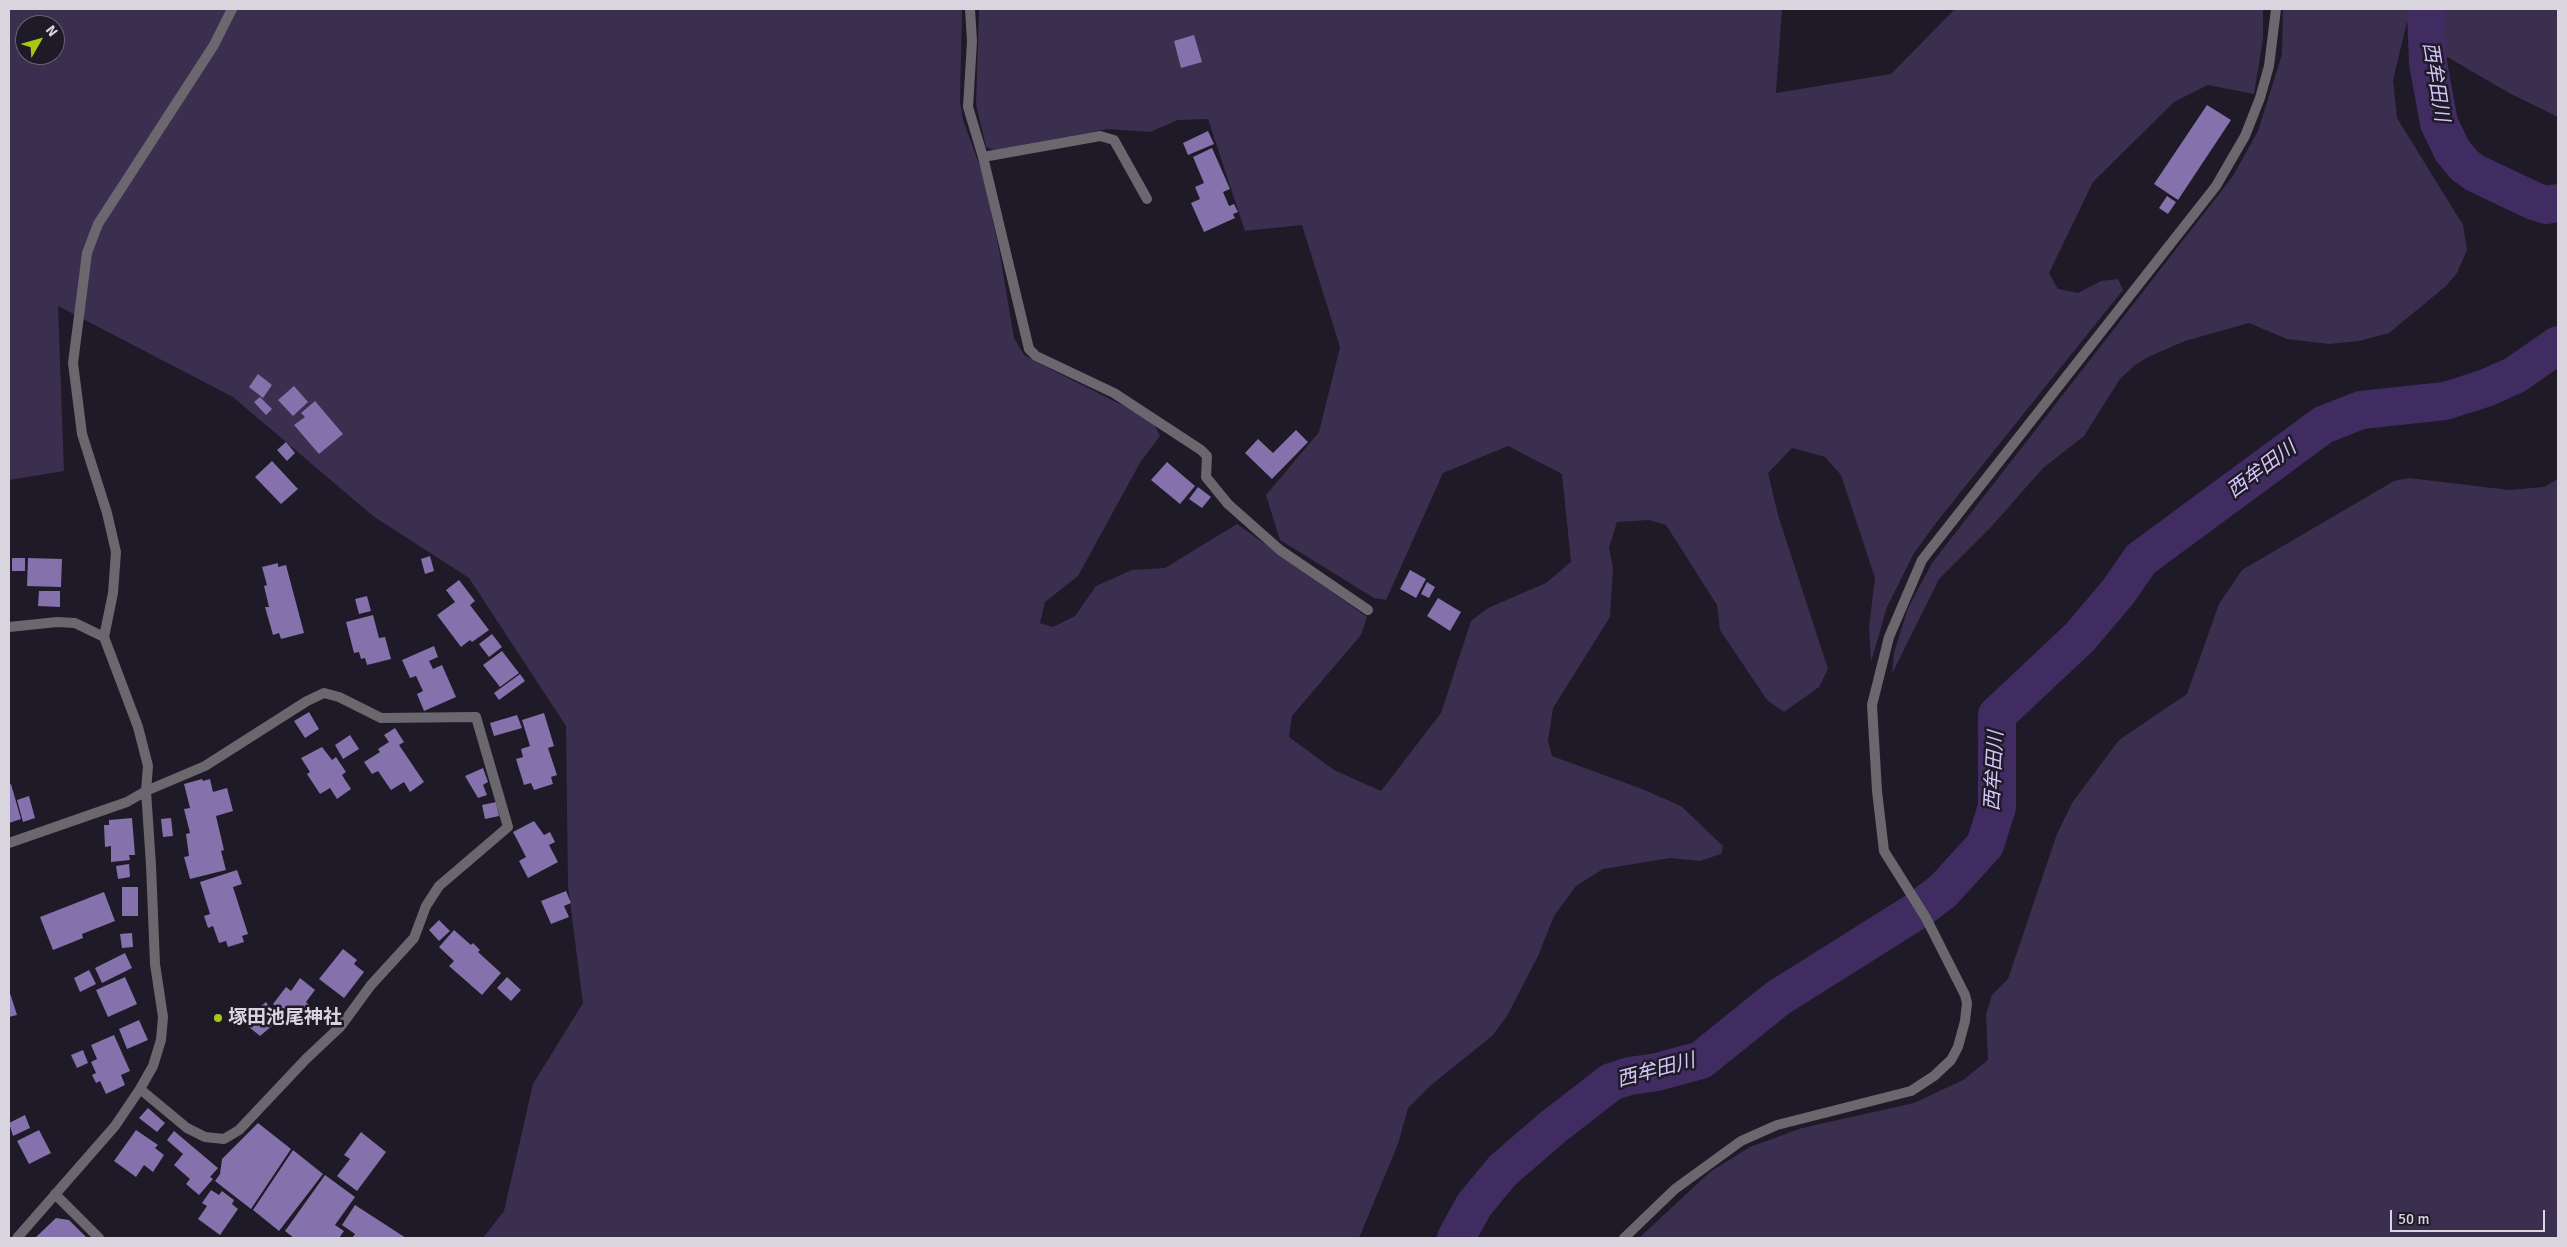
<!DOCTYPE html>
<html>
<head>
<meta charset="utf-8">
<style>
  body { margin:0 }
  #map { position:relative; width:2567px; height:1247px; overflow:hidden; background:#1e1a27; font-family:Signika,sans-serif }
  canvas { display:block }
  .frame { position:absolute; inset:0; border:10px solid #d8d5de; pointer-events:none }
  .north { position:absolute; left:15px; top:15px; width:50px; height:50px; box-sizing:border-box; background:#1e1a27; border:1px solid #686570; border-radius:50%; rotate:52deg; font-size:14px; font-weight:700; line-height:20px; text-align:center; color:#d8d5de }
  .north::after { content:''; display:block; margin:auto; width:18px; height:22px; background:#abc716; clip-path:polygon(50% 0,100% 100%,50% 72%,0 100%) }
  .scale { position:absolute; left:2390px; top:1210px; width:155px; height:22px; box-sizing:border-box; border:2px solid #d8d5de; border-top:0; padding-left:6px; font-size:15px; line-height:18px; white-space:nowrap; color:#d8d5de; -webkit-text-stroke:4px #1e1a27; paint-order:stroke }
</style>
</head>
<body>
<div id="map">
<canvas width="2567" height="1247"></canvas>
<div class="frame"></div>
<div class="north">N</div>
<div class="scale">50 m</div>
</div>
<script>
const c = document.querySelector('canvas').getContext('2d');
c.lineJoin = 'round';
function fill(path, color) {
  c.fillStyle = color;
  c.fill(path, 'evenodd');
}
function shape(rows) {
  const path = new Path2D();
  for (const r of rows) {
    path.moveTo(r[0], r[1]);
    for (let i = 2; i < r.length; i += 2) path.lineTo(r[i], r[i + 1]);
  }
  return path;
}
function strokePath(path, color, width, dash) {
  c.strokeStyle = color;
  c.lineWidth = width;
  c.lineCap = dash ? 'butt' : 'round';
  c.setLineDash(dash || []);
  c.stroke(path);
}
function write(font, color, halo, rows, align = 'center') {
  c.font = font + ' Signika,"Noto Sans JP",sans-serif';
  c.lineWidth = 5;
  c.setLineDash([]);
  c.textBaseline = 'middle';
  c.strokeStyle = halo;
  c.fillStyle = color;
  for (const [text, x, y, turn = 0] of rows) {
    c.save();
    c.translate(x, y);
    c.rotate((+turn || 0) * Math.PI / 180);
    c.textAlign = isNaN(turn) ? turn : align;
    if (halo) c.strokeText(text, 0, 0);
    c.fillText(text, 0, 0);
    c.restore();
  }
}
const green = shape([
  [9,9,962,9,960,102,963,120,982,172,999,249,1014,338,1024,355,1038,363,1152,420,1160,436,1141,461,1078,576,1045,602,1040,623,1053,627,1075,616,1096,586,1132,570,1165,568,1237,524,1367,617,1361,635,1292,716,1289,737,1334,770,1381,791,1441,713,1471,621,1488,608,1546,583,1571,562,1562,474,1508,446,1443,473,1386,600,1374,598,1280,540,1266,495,1319,432,1340,347,1302,225,1245,231,1208,119,1178,120,1150,132,1107,129,994,150,986,147,976,104,979,9,1782,9,1776,93,1891,74,1955,9,2263,9,2263,38,2254,94,2208,85,2174,102,2093,182,2049,273,2058,289,2078,293,2101,281,2118,279,2123,290,1939,519,1914,553,1887,607,1871,662,1869,627,1875,578,1841,475,1825,457,1792,448,1768,473,1778,515,1828,669,1819,687,1784,712,1767,700,1720,630,1717,605,1666,525,1649,520,1617,522,1609,548,1613,568,1610,617,1553,708,1548,741,1552,756,1642,789,1681,806,1723,846,1721,854,1700,861,1670,858,1603,869,1576,886,1554,916,1538,956,1507,1016,1492,1036,1431,1085,1408,1108,1398,1144,1359,1238,483,1238,504,1211,533,1084,583,1003,568,886,566,726,469,578,373,516,233,397,58,306,64,471,9,480],
  [25,25,55,25,55,55,25,55],
  [2283,9,2558,9,2558,117,2509,93,2444,55,2407,22,2393,80,2397,118,2463,225,2467,250,2457,273,2446,286,2389,333,2359,341,2329,344,2287,339,2249,323,2185,341,2148,357,2135,365,2120,379,2084,436,2043,468,1992,526,1939,579,1892,674,1894,653,1908,608,1932,563,2233,176,2258,131,2282,54],
  [2409,478,2509,490,2544,487,2558,479,2558,1238,1639,1238,1710,1172,1750,1147,1802,1128,1914,1103,1963,1080,1988,1060,1986,1014,1992,995,2008,979,2057,834,2072,803,2119,740,2187,694,2219,604,2242,570,2394,481]
]);
const river = shape([
  [2426,9,2428,63,2439,123,2452,150,2464,165,2475,173,2534,201,2546,205,2558,203],
  [1456,1238,1474,1205,1503,1170,1553,1127,1611,1082,1630,1076,1657,1072,1701,1060,1778,998,1918,910,1943,891,1985,845,1997,807,1997,715,2080,637,2118,592,2141,559,2323,425,2361,410,2445,401,2486,388,2515,375,2558,345]
]);
const building = shape([
  [1194,35,1202,62,1181,68,1174,41],
  [2207,105,2231,120,2178,200,2154,184],
  [1208,131,1214,144,1188,155,1183,143],
  [1212,148,1230,189,1223,192,1229,206,1234,204,1238,212,1233,214,1235,218,1204,232,1191,203,1200,199,1195,187,1204,183,1193,157],
  [2167,196,2176,202,2168,214,2159,208],
  [258,374,272,385,263,398,249,387],
  [294,386,308,402,293,416,278,400],
  [260,397,272,409,266,415,254,402],
  [315,401,343,434,319,454,294,425,305,417,301,413],
  [1296,430,1308,442,1272,479,1245,453,1258,439,1273,453],
  [286,442,295,453,287,461,277,450],
  [272,461,298,489,281,504,255,477],
  [1167,462,1195,486,1180,504,1151,480],
  [1198,487,1211,497,1202,508,1189,499],
  [430,556,434,571,425,574,421,559],
  [12,558,25,558,25,571,12,571],
  [28,558,62,559,61,587,27,586],
  [278,563,278,567,286,565,304,633,281,639,279,633,273,635,265,607,269,607,264,586,267,585,262,567],
  [1410,570,1426,579,1416,598,1400,589],
  [459,580,475,601,470,605,489,630,472,642,470,640,461,647,437,615,455,602,446,590],
  [1427,582,1435,587,1429,598,1421,594],
  [39,591,60,591,60,607,38,606],
  [367,596,371,611,359,614,355,599],
  [1438,598,1461,612,1450,631,1427,616],
  [373,615,379,638,385,637,391,659,367,665,365,658,361,659,359,652,354,653,346,622],
  [492,634,502,647,489,657,479,644],
  [434,646,438,657,429,661,433,669,442,665,456,697,424,711,417,694,423,691,416,676,410,678,402,660],
  [502,651,519,673,500,687,483,665],
  [520,674,525,681,499,700,494,693],
  [309,712,319,729,305,738,294,721],
  [544,713,554,746,548,748,557,775,551,777,553,784,534,790,531,783,524,785,516,759,523,757,521,749,530,746,522,720],
  [517,715,522,728,494,736,490,723],
  [395,728,404,742,399,745,424,782,410,792,404,782,391,790,378,771,372,774,364,762,380,752,378,749,389,742,384,735],
  [350,735,359,749,343,759,335,745],
  [322,747,332,760,336,757,346,772,342,775,351,789,337,799,330,788,320,794,307,774,310,772,301,758],
  [483,768,488,782,483,785,487,795,478,798,465,776],
  [202,779,203,781,210,779,213,792,227,788,233,811,216,816,224,850,221,851,226,870,190,879,184,857,189,856,186,834,190,833,184,809,190,808,184,784],
  [11,784,21,819,9,823,9,785],
  [29,796,35,818,23,822,17,800],
  [496,802,499,816,485,819,482,805],
  [132,818,135,855,129,855,130,860,111,862,111,846,105,847,104,825,109,825,109,820],
  [171,818,173,836,163,837,161,819],
  [534,821,544,835,550,832,555,842,549,845,558,862,528,878,519,861,526,857,513,832],
  [129,864,130,877,118,879,116,866],
  [237,870,242,884,233,887,248,934,242,936,244,942,228,947,226,941,219,943,213,926,208,928,204,916,210,914,200,882],
  [122,887,138,887,138,916,122,916],
  [566,891,571,903,564,906,569,917,551,924,541,901],
  [104,892,115,921,82,934,83,938,53,950,40,917],
  [439,920,450,931,439,941,429,930],
  [454,930,471,945,473,943,480,950,478,952,501,973,482,995,449,966,454,961,439,947],
  [132,933,133,947,122,948,120,934],
  [343,949,357,960,354,964,364,972,344,998,319,979],
  [125,953,132,968,102,983,95,968],
  [89,970,96,984,80,992,74,978],
  [125,977,137,1004,108,1017,96,990],
  [507,977,521,990,511,1001,497,988],
  [300,978,315,990,306,1002,309,1005,296,1021,273,1004,286,987,291,991],
  [9,990,17,1015,9,1017],
  [266,1002,279,1020,260,1036,249,1027,251,1025,246,1018],
  [139,1020,148,1040,127,1049,119,1029],
  [114,1035,130,1071,121,1075,125,1085,106,1094,100,1081,96,1083,92,1075,96,1073,91,1062,97,1059,91,1045],
  [83,1050,88,1063,77,1068,71,1055],
  [148,1108,165,1123,157,1132,139,1118],
  [25,1115,30,1128,13,1136,9,1123],
  [258,1123,291,1149,251,1209,215,1181,220,1174,222,1159],
  [39,1130,51,1153,29,1164,17,1141],
  [136,1130,158,1145,155,1148,164,1155,153,1172,144,1165,136,1177,114,1161],
  [174,1131,218,1168,210,1177,213,1179,199,1195,186,1184,190,1179,174,1165,183,1154,167,1140],
  [361,1132,386,1152,357,1191,337,1176,350,1159,344,1155],
  [293,1150,323,1174,279,1231,253,1210],
  [325,1175,355,1197,335,1225,344,1231,339,1238,294,1238,285,1231],
  [211,1190,219,1195,222,1191,234,1200,232,1204,238,1209,220,1235,198,1219,207,1206,202,1203],
  [355,1205,406,1238,352,1238,355,1234,342,1225],
  [56,1218,69,1220,87,1238,35,1238]
]);
const street = shape([
  [970,9,972,41,968,107,983,157,1029,349,1036,356,1114,393,1201,450,1207,456,1206,477,1228,504,1280,550,1368,610],
  [983,157,1100,136,1114,140,1147,199],
  [9,627,57,622,75,623,104,637],
  [9,843,127,802,146,791,205,766,307,701,324,693,339,697,381,718,476,717,508,827,439,886,426,906,414,938,371,985,341,1026,306,1059,239,1130,224,1139,205,1137,187,1128,140,1089],
  [55,1194,99,1238],
  [17,1238,115,1126,140,1089,153,1066,161,1040,163,1017,155,964,151,865,146,791,148,766,138,727,104,637,113,593,116,552,107,513,82,434,73,363,87,253,98,224,214,45,232,9],
  [1624,1238,1675,1189,1741,1141,1777,1125,1911,1091,1934,1076,1951,1060,1958,1047,1965,1021,1967,1003,1965,995,1926,918,1884,851,1877,791,1872,705,1889,637,1922,560,2216,186,2245,136,2260,98,2269,66,2276,9]
]);
const markers = [
  [218,1018,5,"#abc716"]
];
const poiNames = [
  ["塚田池尾神社",228,1018]
];
const waterNames = [
  ["西牟田川",2435,82,81],
  ["西牟田川",2262,470,-37],
  ["西牟田川",1995,771,-87],
  ["西牟田川",1656,1071,-15]
];
fill(green, '#3a2f4f');
strokePath(river, '#402c60', 38);
fill(building, '#8571ab');
strokePath(street, '#6a676f', 10);
for (const [x, y, r, color] of markers) {
  const dot = new Path2D();
  dot.arc(x, y, r, 0, 2 * Math.PI);
  c.fillStyle = color;
  c.fill(dot);
  strokePath(dot, '#1e1a27', 2);
}
write('bold 19px', '#d8d5de', '#1e1a27', poiNames, 'left');
write('italic 20px', '#d4c4f7', '#1e1a27', waterNames);
</script>
</body>
</html>
